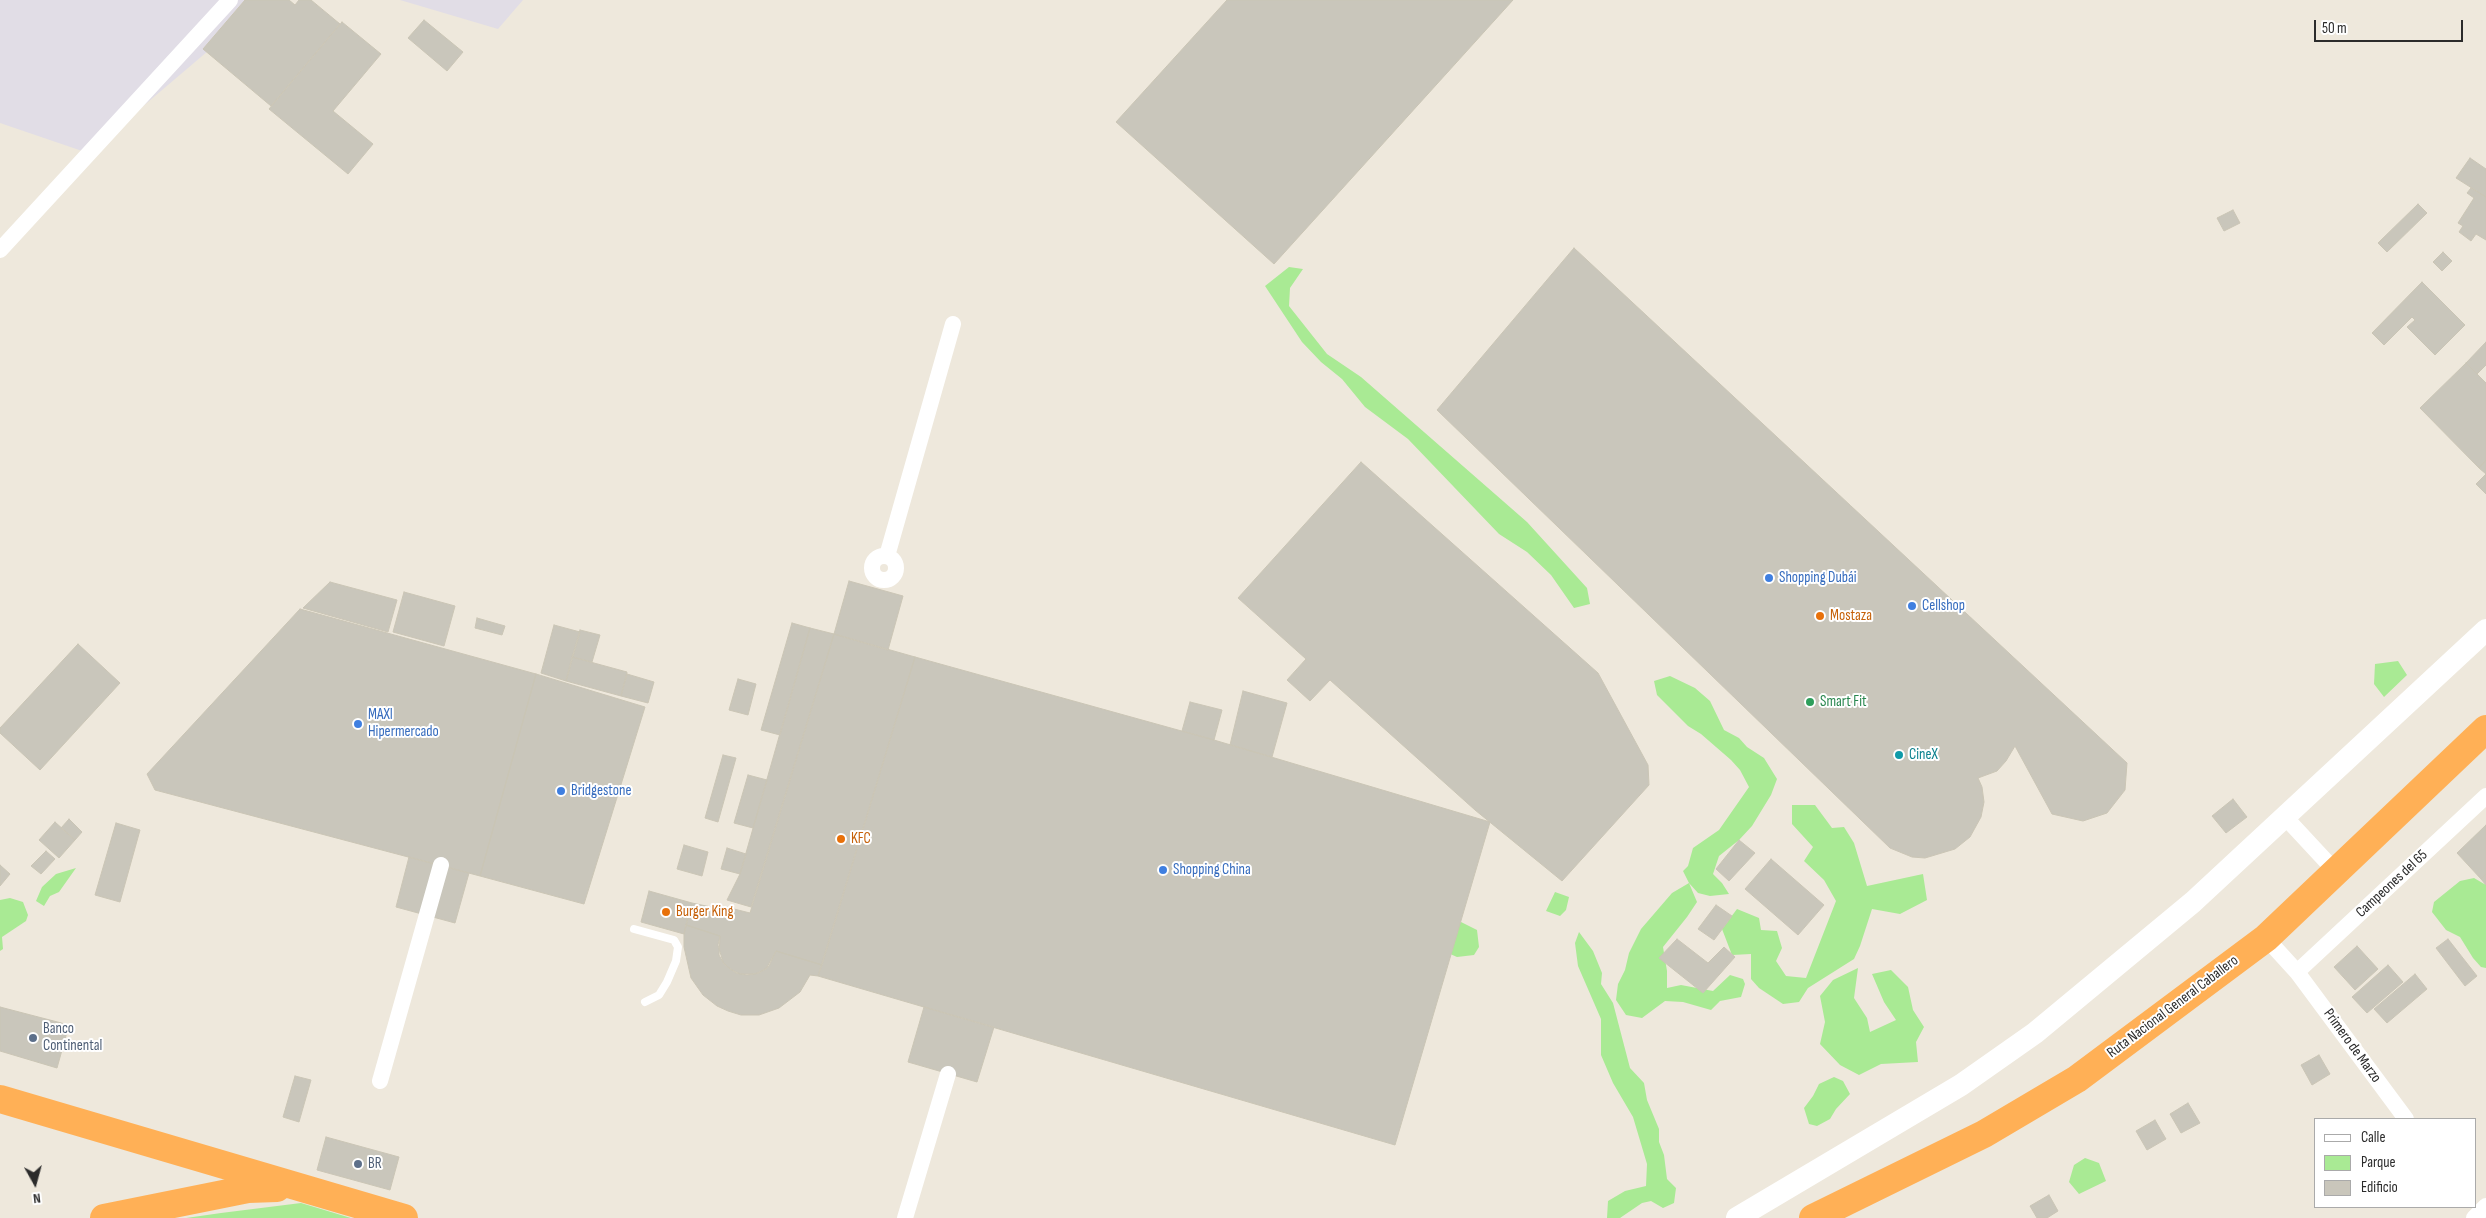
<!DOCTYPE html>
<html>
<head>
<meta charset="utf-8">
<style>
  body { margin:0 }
  #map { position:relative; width:2486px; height:1218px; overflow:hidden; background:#eee8dc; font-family:"Sofia Sans Condensed",sans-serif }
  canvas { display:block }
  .legend { position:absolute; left:2314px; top:1118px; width:162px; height:90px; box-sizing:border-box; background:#fff; border:1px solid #aaa; margin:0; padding:6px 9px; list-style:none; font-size:15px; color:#2b2b2b }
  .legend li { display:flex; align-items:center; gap:10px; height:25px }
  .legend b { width:25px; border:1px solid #aaa }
  .north { position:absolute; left:10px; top:1158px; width:50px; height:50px; -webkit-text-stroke:4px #fff; paint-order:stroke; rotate:173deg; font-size:14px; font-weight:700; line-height:20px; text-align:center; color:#2b2b2b }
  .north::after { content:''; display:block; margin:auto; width:18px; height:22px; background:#2b2b2b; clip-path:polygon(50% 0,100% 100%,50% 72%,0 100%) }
  .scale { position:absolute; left:2314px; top:20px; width:149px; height:22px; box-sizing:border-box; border:2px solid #2b2b2b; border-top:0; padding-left:6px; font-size:15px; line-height:18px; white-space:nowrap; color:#2b2b2b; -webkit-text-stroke:4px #fff; paint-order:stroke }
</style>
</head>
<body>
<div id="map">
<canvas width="2486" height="1218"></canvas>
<ul class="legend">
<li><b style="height:6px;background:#fff"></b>Calle</li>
<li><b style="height:14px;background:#a9ea94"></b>Parque</li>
<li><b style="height:14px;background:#c9c6bb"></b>Edificio</li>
</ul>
<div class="north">N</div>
<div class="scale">50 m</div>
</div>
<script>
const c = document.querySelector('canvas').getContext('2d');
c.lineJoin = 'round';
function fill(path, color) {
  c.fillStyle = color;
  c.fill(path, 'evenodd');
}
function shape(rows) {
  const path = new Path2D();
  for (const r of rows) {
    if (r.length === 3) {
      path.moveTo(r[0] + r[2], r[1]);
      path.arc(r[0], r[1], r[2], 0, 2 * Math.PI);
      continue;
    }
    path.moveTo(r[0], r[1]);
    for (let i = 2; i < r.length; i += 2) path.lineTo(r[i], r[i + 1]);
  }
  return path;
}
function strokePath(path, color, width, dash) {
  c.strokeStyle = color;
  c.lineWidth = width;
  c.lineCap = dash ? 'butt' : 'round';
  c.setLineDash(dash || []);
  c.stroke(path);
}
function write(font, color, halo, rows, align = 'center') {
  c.font = font + ' "Sofia Sans Condensed",sans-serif';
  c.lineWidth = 4;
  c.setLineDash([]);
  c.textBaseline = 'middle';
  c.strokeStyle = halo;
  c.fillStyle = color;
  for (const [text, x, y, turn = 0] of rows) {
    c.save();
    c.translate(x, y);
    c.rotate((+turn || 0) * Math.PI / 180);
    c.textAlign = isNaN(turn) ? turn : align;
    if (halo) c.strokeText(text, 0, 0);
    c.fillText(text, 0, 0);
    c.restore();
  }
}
const industrial = shape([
  [0,0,268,0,88,153,0,123],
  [400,0,523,0,498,29]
]);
const green = shape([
  [1289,267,1303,269,1290,288,1289,306,1327,354,1361,377,1527,522,1587,588,1590,604,1574,608,1551,575,1527,552,1499,534,1408,439,1365,407,1342,379,1321,362,1302,342,1265,286],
  [2398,661,2407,675,2384,697,2374,684,2375,664],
  [1670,676,1695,688,1710,701,1724,730,1739,738,1747,747,1764,758,1777,779,1771,795,1752,826,1739,840,1719,856,1713,874,1722,883,1729,894,1710,896,1698,893,1689,883,1697,902,1687,917,1663,947,1667,971,1667,988,1681,985,1713,991,1730,975,1743,979,1745,984,1741,997,1720,1001,1711,1010,1683,1002,1665,1001,1642,1018,1626,1015,1616,1000,1618,984,1625,970,1629,953,1641,929,1672,893,1689,883,1683,871,1688,866,1693,848,1719,830,1749,787,1740,770,1731,760,1701,734,1688,726,1657,695,1654,681],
  [1792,805,1815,805,1832,828,1844,827,1854,843,1867,886,1923,874,1927,900,1900,914,1872,909,1860,946,1854,959,1808,988,1799,1002,1783,1004,1759,988,1751,979,1751,954,1732,955,1722,929,1737,909,1759,918,1761,930,1777,931,1782,948,1776,961,1786,976,1806,978,1836,901,1824,880,1804,861,1813,847,1792,824],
  [76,868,59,892,50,896,44,906,36,901,42,887,56,874],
  [2474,878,2486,885,2486,968,2481,967,2473,958,2460,937,2446,930,2432,912,2434,902,2460,881],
  [1555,892,1569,897,1566,910,1560,916,1546,911],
  [10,898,23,902,28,915,26,921,2,937,3,949,0,951,0,900],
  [1461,922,1477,930,1479,947,1474,955,1457,957,1448,953,1450,935],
  [1579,932,1593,951,1602,973,1601,984,1613,1003,1630,1068,1644,1083,1647,1100,1659,1129,1659,1142,1664,1155,1667,1179,1676,1188,1674,1203,1663,1208,1651,1201,1642,1203,1620,1218,1607,1218,1608,1201,1625,1191,1646,1186,1647,1164,1633,1117,1613,1083,1601,1055,1601,1019,1578,966,1575,943],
  [1858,968,1854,998,1867,1018,1870,1032,1896,1020,1884,1002,1872,974,1891,970,1908,987,1913,1010,1924,1027,1916,1042,1918,1062,1881,1064,1859,1075,1840,1065,1820,1044,1825,1022,1820,996,1833,980],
  [1834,1077,1843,1081,1850,1094,1836,1109,1830,1119,1817,1126,1809,1124,1804,1108,1813,1096,1819,1084],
  [2085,1158,2099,1163,2106,1181,2079,1194,2069,1182,2074,1165],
  [301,1203,351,1218,186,1218,221,1213]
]);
const building = shape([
  [245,0,289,0,295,5,299,0,311,0,340,24,271,106,203,49,245,0],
  [1227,0,1513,0,1274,264,1116,122,1227,0],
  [424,20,463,52,447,71,408,38,424,20],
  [342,22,381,54,333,111,373,144,348,174,269,109,342,22],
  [2470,158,2486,169,2486,197,2456,178,2470,158],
  [2471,188,2486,197,2486,240,2476,234,2471,241,2459,232,2463,226,2458,223,2474,198,2467,193,2471,188],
  [2418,204,2427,213,2387,252,2378,243,2418,204],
  [2233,210,2240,223,2224,231,2217,218,2233,210],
  [1574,248,2127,763,2125,790,2107,813,2083,821,2052,814,2015,746,2006,761,1997,771,1978,778,1982,787,1984,802,1981,817,1970,837,1955,849,1925,858,1912,857,1890,848,1437,410,1574,248],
  [2443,252,2452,261,2442,271,2433,262,2443,252],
  [2422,282,2465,325,2435,355,2407,327,2415,320,2412,317,2384,345,2372,333,2422,282],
  [2486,342,2486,365,2477,374,2466,363,2486,342],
  [2466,363,2486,383,2486,460,2479,468,2420,408,2466,363],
  [2486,460,2486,494,2476,484,2486,474,2479,468,2486,460],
  [1361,462,1598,673,1648,765,1649,785,1562,881,1475,810,1330,680,1310,701,1287,680,1306,659,1238,598,1361,462],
  [849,581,903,596,888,650,834,634,849,581],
  [330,582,397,600,388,632,303,608,330,582],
  [404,592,455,606,444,646,393,632,404,592],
  [300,609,536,674,480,876,155,790,147,774,300,609],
  [477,618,505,626,502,635,475,628,477,618],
  [792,623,810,628,780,735,761,730,792,623],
  [554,625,580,632,566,681,541,673,554,625],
  [810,628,834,634,751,907,727,900,740,874,810,628],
  [580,630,600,635,592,662,572,657,580,630],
  [834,634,915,657,822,965,776,951,766,969,755,974,740,974,730,969,723,962,718,945,720,936,686,925,692,903,725,910,726,907,750,913,834,634],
  [78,644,120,683,40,770,0,733,0,728,78,644],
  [572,657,627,672,621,696,566,681,572,657],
  [915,657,1214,740,1490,822,1395,1145,818,976,915,657],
  [536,674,645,707,584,904,480,876,536,674],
  [627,674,654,682,648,703,621,696,627,674],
  [738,679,756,684,748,715,729,710,738,679],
  [1243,691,1287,703,1272,757,1230,745,1243,691],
  [1190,702,1222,710,1214,740,1182,731,1190,702],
  [723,755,736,758,718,822,705,818,723,755],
  [748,775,767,780,753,828,734,823,748,775],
  [2233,799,2247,817,2226,833,2212,816,2233,799],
  [69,819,82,832,75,840,61,828,69,819],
  [55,822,75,840,59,858,39,840,55,822],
  [116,823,140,830,120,902,95,895,116,823],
  [2486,825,2486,874,2481,879,2457,853,2486,825],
  [1739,840,1755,853,1729,881,1716,869,1739,840],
  [684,845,708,852,702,876,677,869,684,845],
  [727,848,746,854,740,874,721,869,727,848],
  [46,851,55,859,41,874,31,866,46,851],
  [409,857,469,873,455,923,396,907,409,857],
  [1771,859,1824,905,1798,935,1745,889,1771,859],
  [0,865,10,874,0,886,0,865],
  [2486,874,2486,885,2481,879,2486,874],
  [649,891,692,903,684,934,641,922,649,891],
  [1716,905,1732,916,1714,940,1698,929,1716,905],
  [686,925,720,936,719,955,724,964,736,973,747,975,759,973,769,966,776,951,822,965,818,976,810,975,800,992,779,1008,759,1015,741,1015,728,1011,717,1006,703,995,691,978,684,947,684,934,686,925],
  [1677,939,1708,963,1724,947,1735,957,1703,993,1659,958,1677,939],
  [2448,939,2477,976,2465,986,2436,948,2448,939],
  [2357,946,2378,969,2355,990,2334,967,2357,946],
  [2388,965,2403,982,2367,1013,2352,997,2388,965],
  [2415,974,2427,989,2387,1023,2374,1009,2415,974],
  [0,1007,69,1025,57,1068,0,1051,0,1007],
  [924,1007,994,1027,977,1082,908,1062,924,1007],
  [2319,1055,2330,1074,2312,1085,2301,1065,2319,1055],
  [295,1076,311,1080,299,1122,283,1117,295,1076],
  [2188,1103,2200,1123,2181,1133,2170,1114,2188,1103],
  [2155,1120,2166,1139,2147,1150,2136,1131,2155,1120],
  [326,1137,399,1157,390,1190,317,1170,326,1137],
  [2049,1195,2058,1211,2047,1218,2037,1218,2030,1206,2049,1195]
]);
const lane = shape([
  [634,929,674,940,678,947,676,961,667,982,659,995,645,1002]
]);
const street = shape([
  [0,250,230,0],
  [884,568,12],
  [887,556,953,324],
  [2285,817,2337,873],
  [2266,938,2297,972,2406,1119],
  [2297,972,2486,796],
  [380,1081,441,865],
  [905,1218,948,1074],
  [2474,1218,2486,1206]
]);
const secondary = shape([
  [1737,1218,1961,1085,2035,1033,2193,902,2486,630]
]);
const highway = shape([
  [0,1099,404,1218],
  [104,1218,248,1189,277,1188],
  [1813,1218,1984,1134,2077,1079,2266,938,2486,729]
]);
const markers = [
  [1769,578,5,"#3f7fe0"],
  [1912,606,5,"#3f7fe0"],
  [1820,616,5,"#e8710a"],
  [1810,702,5,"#2e9e5b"],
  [358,724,5,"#3f7fe0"],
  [1899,755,5,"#0f9aa8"],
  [561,791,5,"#3f7fe0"],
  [841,839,5,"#e8710a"],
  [1163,870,5,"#3f7fe0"],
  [666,912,5,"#e8710a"],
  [33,1038,5,"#5c6f8a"],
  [358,1164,5,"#5c6f8a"]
];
const shopNames = [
  ["Shopping Dubái",1779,578],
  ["Cellshop",1922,606],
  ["MAXI",368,715],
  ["Hipermercado",368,732],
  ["Bridgestone",571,791],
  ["Shopping China",1173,870]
];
const foodNames = [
  ["Mostaza",1830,616],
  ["KFC",851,839],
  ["Burger King",676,912]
];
const leisureNames = [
  ["Smart Fit",1820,702]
];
const cultureNames = [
  ["CineX",1909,755]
];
const streetNames = [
  ["Campeones del 65",2392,884,-43],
  ["Ruta Nacional General Caballero",2173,1007,-37],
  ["Primero de Marzo",2352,1046,54]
];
const serviceNames = [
  ["Banco",43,1029],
  ["Continental",43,1046],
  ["BR",368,1164]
];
fill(industrial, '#e1dde6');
fill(green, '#a9ea94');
fill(building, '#c9c6bb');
strokePath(building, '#cac5b5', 1);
strokePath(lane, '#fff', 8);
strokePath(street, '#fff', 16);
strokePath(secondary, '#fff', 22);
strokePath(highway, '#ffb056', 28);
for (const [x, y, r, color] of markers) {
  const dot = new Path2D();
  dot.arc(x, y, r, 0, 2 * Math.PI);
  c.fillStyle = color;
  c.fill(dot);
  strokePath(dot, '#fff', 2);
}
write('15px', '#366cbe', '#fff', shopNames, 'left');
write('15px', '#c56008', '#fff', foodNames, 'left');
write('15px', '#27864d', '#fff', leisureNames, 'left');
write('15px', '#0d838f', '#fff', cultureNames, 'left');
write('15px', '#2b2b2b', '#fff', streetNames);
write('15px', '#4e5e75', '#fff', serviceNames, 'left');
</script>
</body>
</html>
